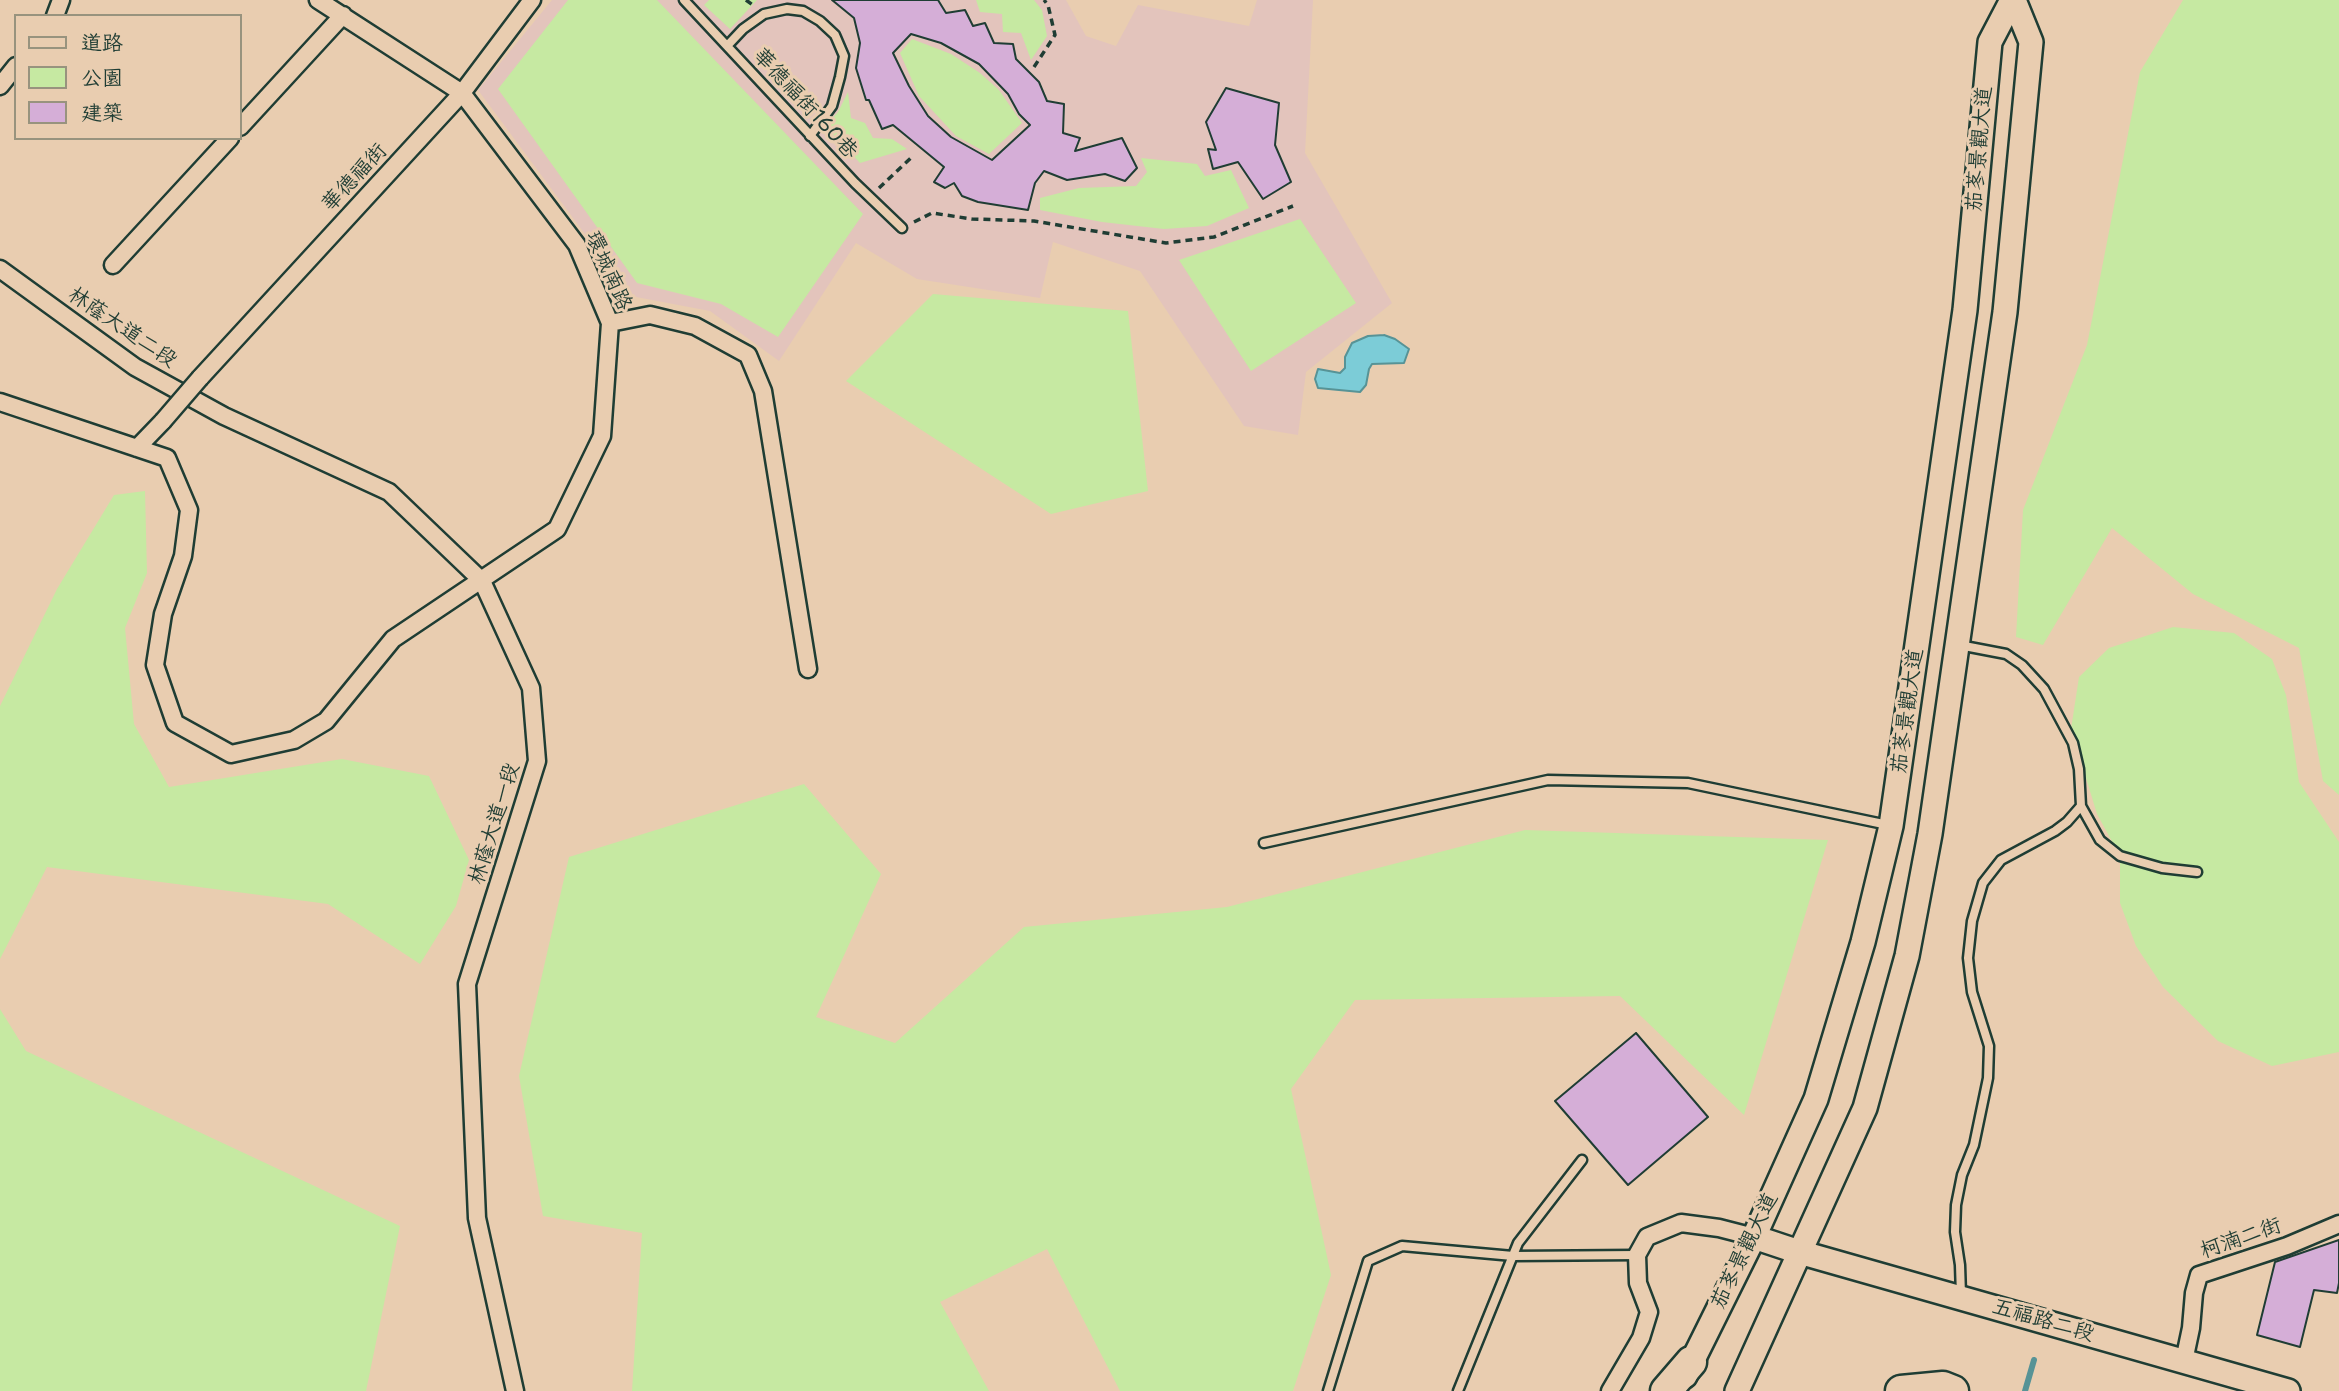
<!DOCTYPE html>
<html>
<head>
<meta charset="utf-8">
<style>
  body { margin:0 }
  #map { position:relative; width:2339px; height:1391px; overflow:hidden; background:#e9cdb0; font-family:"Shantell Sans","LXGW WenKai TC",sans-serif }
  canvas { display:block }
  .legend { position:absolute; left:14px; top:14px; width:228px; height:126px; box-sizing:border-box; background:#e9cdb0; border:2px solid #98937e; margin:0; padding:9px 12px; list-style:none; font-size:21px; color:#1f3d34 }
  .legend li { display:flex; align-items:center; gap:14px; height:35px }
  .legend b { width:35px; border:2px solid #98937e }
</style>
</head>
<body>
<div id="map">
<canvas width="2339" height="1391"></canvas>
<ul class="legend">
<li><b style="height:9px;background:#e9cdb0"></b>道路</li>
<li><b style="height:19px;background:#c6e9a2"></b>公園</li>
<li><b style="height:19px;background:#d5aed7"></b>建築</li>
</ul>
</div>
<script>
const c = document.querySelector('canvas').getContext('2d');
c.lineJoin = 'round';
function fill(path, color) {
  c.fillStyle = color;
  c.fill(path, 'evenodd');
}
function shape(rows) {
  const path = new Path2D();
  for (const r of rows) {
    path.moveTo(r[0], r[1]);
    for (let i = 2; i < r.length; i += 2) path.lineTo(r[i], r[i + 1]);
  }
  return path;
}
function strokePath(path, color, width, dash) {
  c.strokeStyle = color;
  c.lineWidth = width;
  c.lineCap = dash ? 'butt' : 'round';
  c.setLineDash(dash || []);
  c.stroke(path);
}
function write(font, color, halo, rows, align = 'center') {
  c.font = font + ' "Shantell Sans","LXGW WenKai TC",sans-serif';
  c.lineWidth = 6;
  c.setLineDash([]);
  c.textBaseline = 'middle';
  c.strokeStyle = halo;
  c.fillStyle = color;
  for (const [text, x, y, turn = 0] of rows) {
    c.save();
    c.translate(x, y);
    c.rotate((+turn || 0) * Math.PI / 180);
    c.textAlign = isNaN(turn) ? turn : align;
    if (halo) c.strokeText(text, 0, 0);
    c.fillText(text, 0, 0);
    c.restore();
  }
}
const built = shape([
  [552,0,1066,0,1086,36,1116,46,1138,5,1249,26,1257,0,1313,0,1305,153,1392,303,1306,372,1298,435,1244,426,1140,271,1053,242,1040,298,917,279,856,243,779,361,710,311,631,296,478,90]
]);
const green = shape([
  [568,0,657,0,863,214,778,337,721,304,637,283,498,89],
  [709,0,757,0,730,29,704,5],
  [976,0,1034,0,1042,10,1047,36,1031,60,1021,33,1003,32,1002,14,980,12],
  [2183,0,2339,0,2339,795,2323,781,2299,648,2193,594,2112,528,2043,645,2016,637,2023,510,2087,345,2140,72],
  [912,39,951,54,980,73,999,90,1022,123,989,154,956,136,919,96,900,53],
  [848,92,851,118,865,123,873,138,892,139,907,149,860,163,825,126,838,112],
  [1141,158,1197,164,1205,176,1231,170,1249,208,1207,226,1164,229,1102,222,1040,210,1040,198,1079,188,1136,186,1147,172],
  [1300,219,1356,303,1251,371,1179,260],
  [933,294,1128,311,1148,491,1051,514,846,381],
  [145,491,147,573,125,628,134,724,169,787,342,759,429,776,469,860,456,906,420,964,328,904,47,867,0,959,0,706,57,589,114,495],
  [2173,627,2234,633,2272,659,2286,695,2299,782,2339,842,2339,1052,2272,1066,2218,1041,2163,987,2136,946,2120,903,2120,856,2097,814,2071,729,2079,677,2109,648],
  [804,784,881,874,816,1017,895,1043,1024,927,1227,907,1525,830,1828,840,1744,1115,1620,996,1355,1000,1291,1089,1331,1275,1293,1391,1120,1391,1047,1249,940,1302,989,1391,632,1391,642,1233,543,1216,519,1076,569,857],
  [0,1009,26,1051,400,1226,366,1391,0,1391]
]);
const water = shape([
  [1384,335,1395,339,1409,349,1404,363,1372,364,1369,369,1366,385,1360,392,1318,388,1315,379,1318,369,1340,373,1345,368,1345,357,1352,343,1368,336,1384,335]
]);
const stream = shape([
  [2025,1391,2034,1360]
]);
const building = shape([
  [832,0,938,0,946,13,965,10,973,26,985,23,994,43,1013,44,1016,59,1039,82,1047,101,1064,104,1063,133,1080,138,1075,151,1122,138,1137,168,1125,181,1105,174,1067,180,1044,171,1035,183,1028,210,978,202,962,196,954,183,945,188,934,182,944,167,893,125,882,129,869,100,866,100,856,68,860,43,854,18,832,0],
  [911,34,941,43,979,64,1008,94,1019,114,1030,125,992,160,951,137,928,116,909,86,893,53,911,34],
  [1226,88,1279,103,1275,145,1291,182,1263,199,1238,162,1213,169,1208,149,1216,150,1206,122,1226,88],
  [1636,1033,1708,1117,1628,1185,1555,1101,1636,1033],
  [2339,1240,2339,1283,2337,1293,2314,1290,2300,1347,2257,1335,2275,1262,2339,1240]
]);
const path = shape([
  [746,0,754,6],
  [1034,67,1055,35,1048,5,1044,0],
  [879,188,913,156],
  [914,222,932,213,972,219,1034,221,1166,243,1214,237,1293,206]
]);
const lane = shape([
  [684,0,855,183,902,228],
  [727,46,743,29,764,14,787,9,803,11,820,21,835,35,844,56,840,77,832,106,810,136],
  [1959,645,2006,654,2022,665,2044,689,2073,743,2079,769,2081,806],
  [1264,843,1548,780,1688,783,1888,825],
  [1961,1295,1960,1265,1955,1232,1956,1205,1962,1175,1974,1145,1988,1078,1989,1046,1972,992,1968,958,1972,921,1983,883,2001,860,2055,831,2067,822,2081,806,2100,840,2120,856,2162,868,2197,872],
  [1328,1391,1368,1261,1402,1246,1513,1256,1637,1255],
  [1458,1391,1518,1243,1582,1160]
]);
const street = shape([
  [55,16,61,0],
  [0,86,16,66],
  [240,127,343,15],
  [113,265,230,138],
  [0,269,135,367,224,416,389,492,482,581,531,688,537,761,467,984,477,1218,515,1391],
  [610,323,650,315,695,326,748,355,763,391,808,669],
  [200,378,462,93,532,0],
  [0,402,167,458,189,510,183,556,163,614,155,665,175,723,231,754,294,740,326,721,393,639,557,529,602,436,610,323,577,245,462,93,318,0],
  [137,448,163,421],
  [2184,1361,2191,1328,2194,1293,2199,1275,2287,1246,2339,1224],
  [1610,1391,1641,1338,1649,1312,1638,1283,1637,1255,1647,1237,1681,1223,1719,1228,1754,1237]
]);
const secondary = shape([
  [1754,1237,1799,1252,2288,1391],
  [1685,1376,1754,1237,1816,1099,1863,942,1891,826,1965,310,1990,42,2012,0],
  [1737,1391,1865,1108,1907,956,1930,834,2005,312,2031,42,2014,0]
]);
const highway = shape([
  [1666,1391,1691,1362],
  [1901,1391,1943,1387,1953,1391]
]);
const streetBridge = shape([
  [163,421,200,378]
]);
const streetNames = [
  ["華德福街160巷",805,104,47],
  ["茄苳景觀大道",1980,149,-85],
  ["華德福街",355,178,-47],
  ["環城南路",608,271,66],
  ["林蔭大道二段",122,328,34],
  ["茄苳景觀大道",1908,711,-82],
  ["林蔭大道一段",495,824,-73],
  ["柯湳二街",2241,1239,-19],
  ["茄苳景觀大道",1745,1251,-64],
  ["五福路二段",2043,1321,16]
];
fill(built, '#e3c4bc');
fill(green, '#c6e9a2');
fill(water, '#7cccd7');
strokePath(water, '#579396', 2);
strokePath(stream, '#579396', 6);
fill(building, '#d5aed7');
strokePath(building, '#1f3d34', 2);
strokePath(lane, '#1f3d34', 13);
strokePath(street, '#1f3d34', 21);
strokePath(secondary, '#1f3d34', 28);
strokePath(highway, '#1f3d34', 35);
strokePath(path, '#1f3d34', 3.5, [7, 5]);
strokePath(lane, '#e9cdb0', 8);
strokePath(street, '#e9cdb0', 16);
strokePath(secondary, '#e9cdb0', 23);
strokePath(highway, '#e9cdb0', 30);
strokePath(streetBridge, '#1f3d34', 21, []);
strokePath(streetBridge, '#e9cdb0', 16);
write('21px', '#1f3d34', '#e9cdb0', streetNames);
</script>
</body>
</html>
